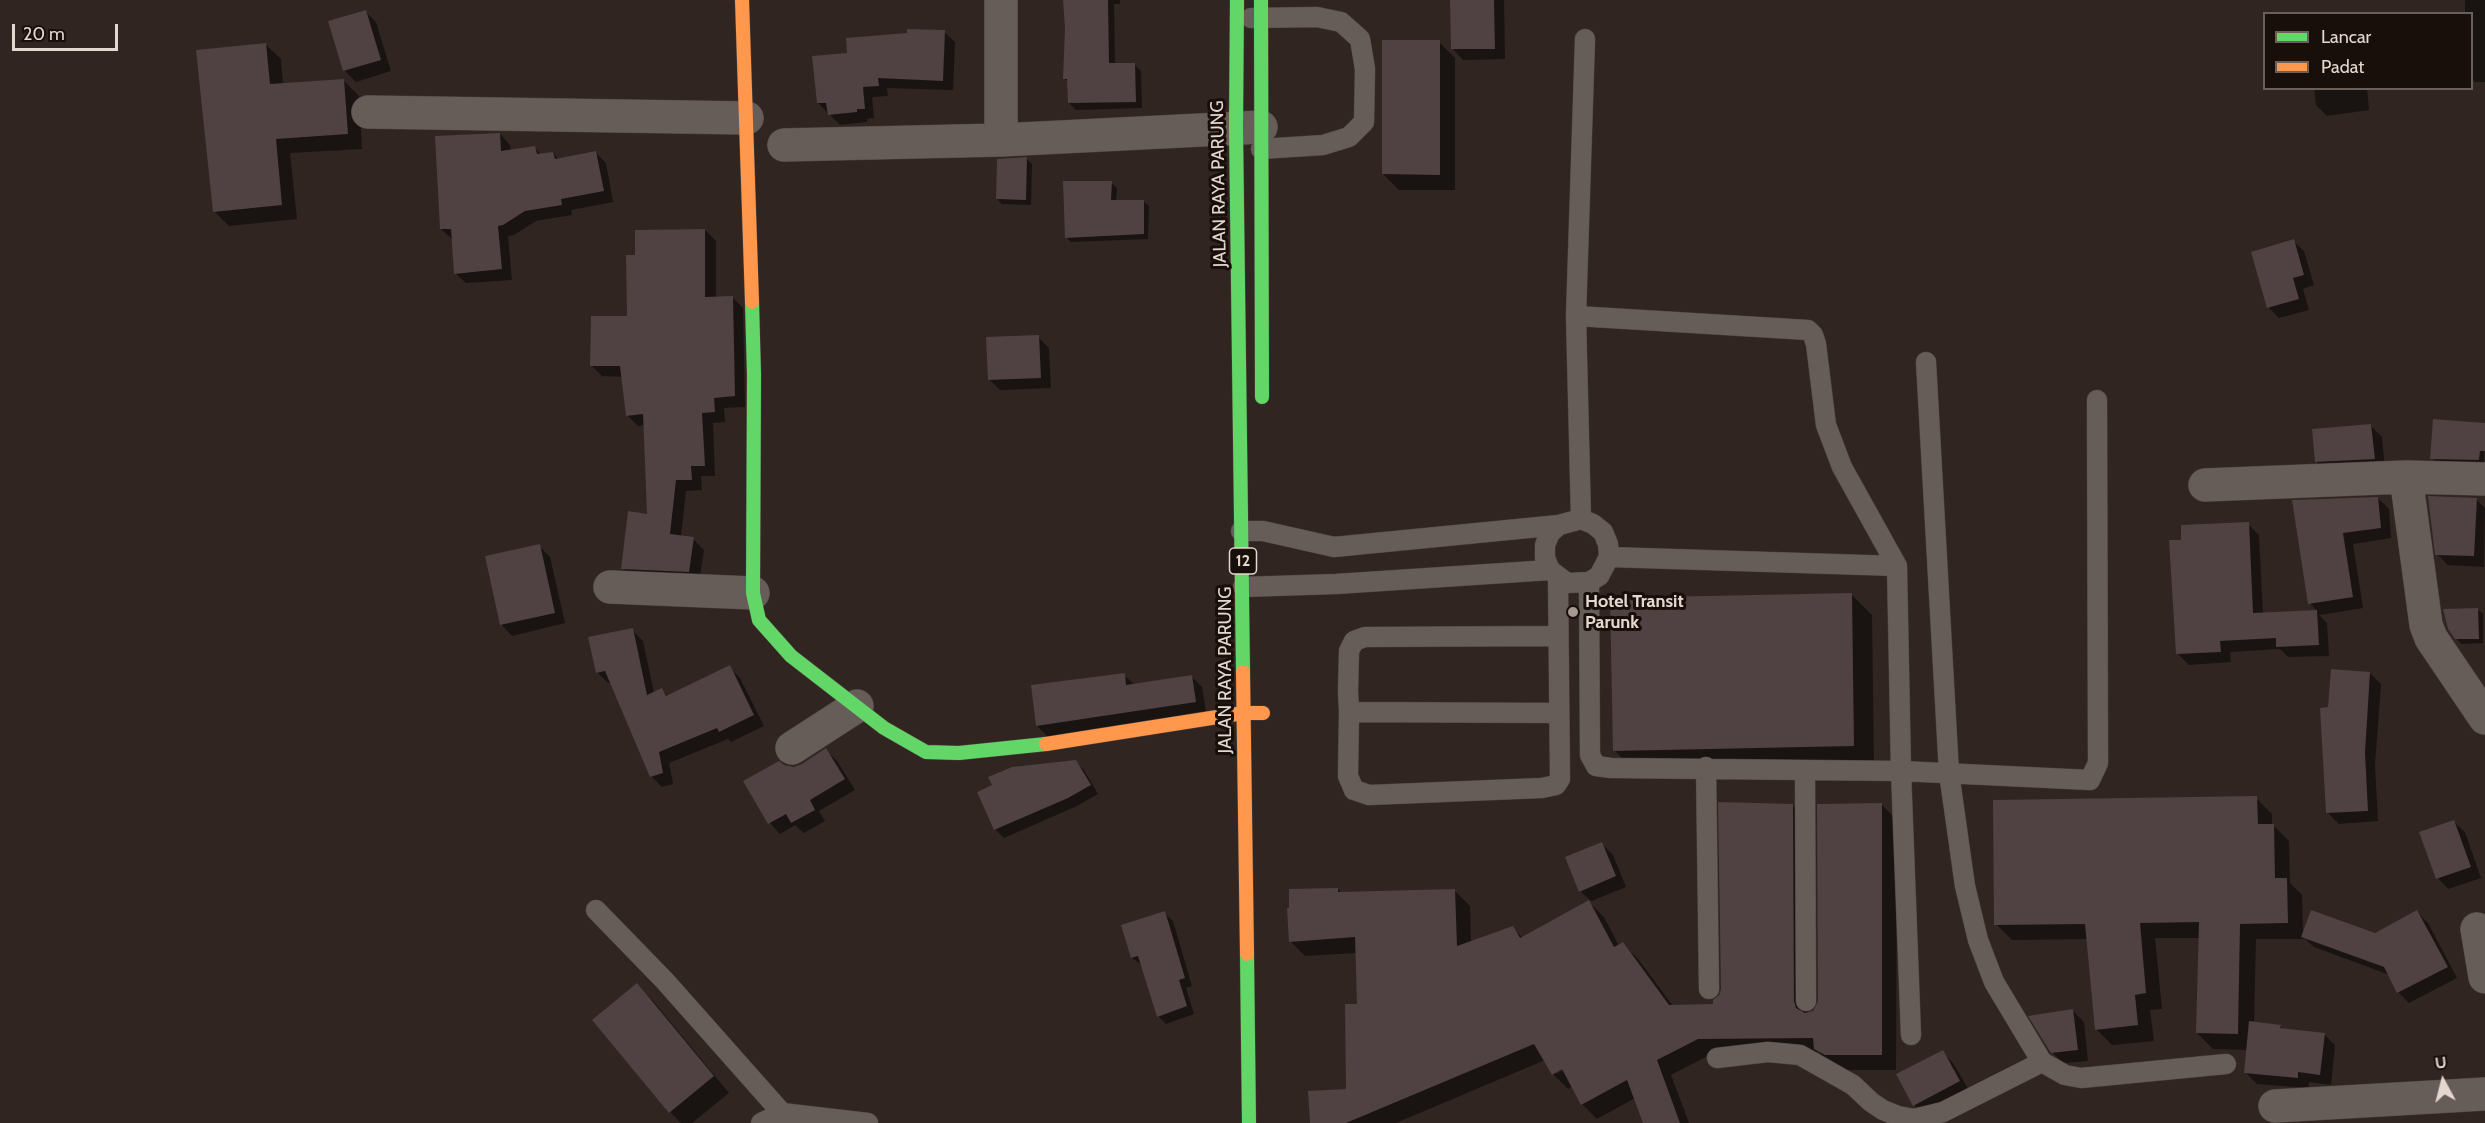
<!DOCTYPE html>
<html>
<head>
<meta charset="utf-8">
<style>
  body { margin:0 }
  #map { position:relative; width:2485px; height:1123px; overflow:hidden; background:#302520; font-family:Cabin,sans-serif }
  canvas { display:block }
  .legend { position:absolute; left:2263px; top:12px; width:210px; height:78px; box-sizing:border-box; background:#180f0a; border:2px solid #6a5f59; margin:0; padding:8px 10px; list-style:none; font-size:18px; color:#e4d7d0 }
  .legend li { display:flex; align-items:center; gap:12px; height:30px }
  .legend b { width:30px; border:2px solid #6a5f59 }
  .north { position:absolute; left:2413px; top:1051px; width:60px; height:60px; -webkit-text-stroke:4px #180f0a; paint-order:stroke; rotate:353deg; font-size:16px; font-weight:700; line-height:24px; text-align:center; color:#e4d7d0 }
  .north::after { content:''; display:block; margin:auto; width:21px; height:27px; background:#e4d7d0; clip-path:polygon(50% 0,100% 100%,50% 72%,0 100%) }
  .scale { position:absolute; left:12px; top:24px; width:106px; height:27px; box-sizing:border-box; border:3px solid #e4d7d0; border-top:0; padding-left:8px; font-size:18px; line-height:21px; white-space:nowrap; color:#e4d7d0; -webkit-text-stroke:4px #180f0a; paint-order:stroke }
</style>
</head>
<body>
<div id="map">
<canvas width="2485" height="1123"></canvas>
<ul class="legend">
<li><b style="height:8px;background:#63d668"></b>Lancar</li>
<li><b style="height:8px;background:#ff974d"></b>Padat</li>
</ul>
<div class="north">U</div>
<div class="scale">20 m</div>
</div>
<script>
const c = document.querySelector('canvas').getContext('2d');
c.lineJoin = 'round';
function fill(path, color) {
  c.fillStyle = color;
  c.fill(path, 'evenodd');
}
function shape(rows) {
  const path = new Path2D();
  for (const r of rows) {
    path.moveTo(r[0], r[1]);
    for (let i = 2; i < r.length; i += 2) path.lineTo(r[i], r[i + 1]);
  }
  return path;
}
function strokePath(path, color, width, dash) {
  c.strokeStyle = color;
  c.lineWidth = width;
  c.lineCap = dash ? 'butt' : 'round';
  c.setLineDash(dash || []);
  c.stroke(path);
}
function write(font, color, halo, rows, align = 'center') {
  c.font = font + ' Cabin,sans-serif';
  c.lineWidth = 6;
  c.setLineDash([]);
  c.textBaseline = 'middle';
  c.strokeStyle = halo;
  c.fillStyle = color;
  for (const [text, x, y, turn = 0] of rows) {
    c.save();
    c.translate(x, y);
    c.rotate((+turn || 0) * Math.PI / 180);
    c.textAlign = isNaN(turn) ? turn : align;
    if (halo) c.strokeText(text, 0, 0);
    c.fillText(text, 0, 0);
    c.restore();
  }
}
const shadow = shape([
  [1065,0,1120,0,1120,4,1114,4,1115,64,1134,64,1141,71,1142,108,1076,110,1069,103,1069,83,1064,78,1066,28],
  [1452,0,1504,0,1505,59,1463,60,1453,49],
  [2465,0,2485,0,2485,82,2475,82,2472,79,2472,14,2465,14],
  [365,11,376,22,391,71,356,82,345,71,330,22],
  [944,32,955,42,953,90,887,88,888,96,872,97,874,118,867,119,867,122,840,125,818,103,849,54],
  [1439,42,1455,58,1455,190,1399,190,1383,174],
  [265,44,281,59,283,85,344,81,359,96,362,149,290,153,297,219,229,226,214,211],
  [2314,88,2367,88,2369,110,2327,116,2316,105],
  [500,134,510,145,511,151,534,147,542,155,553,153,559,160,596,153,606,163,613,202,571,210,572,215,536,221,514,235,508,236,512,280,466,283,455,273,452,239,441,229],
  [1027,159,1032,164,1031,205,1002,204,997,199],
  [1111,183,1117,188,1116,201,1143,201,1149,206,1148,239,1071,242,1066,237],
  [705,230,716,241,716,298,732,297,743,308,745,407,724,408,725,422,713,423,715,476,701,476,702,490,686,491,681,537,693,539,704,550,699,582,633,579,623,568,649,515,645,425,638,426,627,415,623,377,602,376,591,365,628,318,637,257],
  [2293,241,2304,251,2314,285,2303,289,2309,310,2279,318,2269,308],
  [1038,337,1049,348,1051,388,1000,390,990,380],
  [2485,424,2484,465,2437,463,2432,458],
  [2371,426,2382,437,2385,470,2327,472,2316,461],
  [2378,498,2389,509,2391,538,2353,544,2363,608,2319,615,2327,623,2329,656,2288,657,2280,649,2230,652,2231,662,2189,665,2178,654,2183,541,2248,524,2259,535,2263,614,2318,612,2310,603,2294,502],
  [2476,499,2485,508,2484,567,2448,565,2437,554],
  [539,546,550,557,565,623,512,636,502,625],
  [1851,594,1872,615,1874,766,1635,771,1614,750],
  [2477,609,2483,614,2483,643,2461,644,2456,638],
  [632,630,643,641,654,693,662,690,668,696,729,667,740,678,764,726,731,742,728,739,669,763,673,784,662,787,651,776,611,682,608,683,597,672],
  [2370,673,2381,684,2375,765,2378,821,2339,824,2328,813,2329,708],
  [1124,675,1135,685,1191,676,1202,687,1206,712,1048,737,1037,726],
  [826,750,837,761,855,790,819,811,825,821,804,833,795,825,780,834,770,823,783,766,792,768,802,765],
  [1075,761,1084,770,1098,794,1077,806,1004,838,995,829],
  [2256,798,2272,814,2272,824,2289,841,2290,883,2302,895,2303,935,2376,934,2417,912,2428,923,2457,978,2409,1003,2398,992,2390,975,2314,947,2305,939,2256,939,2254,1023,2280,1026,2284,1030,2324,1034,2335,1045,2331,1085,2309,1082,2308,1088,2257,1084,2246,1073,2248,1050,2213,1049,2197,1033,2200,938,2155,938,2162,1009,2150,1010,2154,1041,2112,1045,2096,1029,2088,939,2012,940,1996,924],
  [1720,803,1792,805,1808,820,1808,1013,1812,1013,1820,1001,1882,805,1897,820,1896,1070,1841,1070,1830,1064,1819,1052,1713,1053,1671,1075,1689,1123,1645,1123,1635,1098,1597,1119,1582,1104,1573,1086,1568,1089,1553,1074,1545,1060,1396,1123,1312,1123,1347,1090,1359,1006,1357,953,1305,956,1290,941,1338,889,1342,894,1455,891,1470,906,1471,943,1512,928,1523,938,1591,901,1580,891,1602,844,1613,855,1626,887,1589,902,1604,917,1619,946,1623,944,1638,959,1673,1006,1714,1006,1722,989],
  [1568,1065,1569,1067,1556,1074,1556,1071],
  [2454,822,2465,832,2481,878,2448,889,2438,878],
  [1164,913,1173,921,1192,986,1186,988,1194,1014,1166,1024,1158,1016,1142,965,1132,958,1122,926],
  [637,985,653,1001,729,1093,692,1123,681,1123,670,1112],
  [2073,1011,2084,1022,2088,1061,2063,1063,2052,1052],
  [1942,1052,1953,1063,1970,1092,1925,1116,1914,1105]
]);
const building = shape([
  [1063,0,1108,0,1109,63,1135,63,1136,102,1068,103,1067,79,1063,79,1065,28],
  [1450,0,1494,0,1495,49,1451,49],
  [366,10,381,60,343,71,328,21],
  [907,29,945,30,943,81,878,78,879,86,863,87,865,109,857,109,857,112,828,115,826,103,817,103,812,56,847,53,846,38,907,33],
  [1382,40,1440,40,1440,175,1382,174],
  [266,43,270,84,344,79,348,134,276,139,282,205,213,212,196,50],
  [500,133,501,151,535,146,537,154,553,152,555,159,596,151,604,191,561,199,562,205,525,211,503,225,498,226,502,269,454,274,451,229,440,229,435,136],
  [1027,157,1026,200,996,199,997,159],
  [1063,181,1112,181,1111,200,1144,200,1144,234,1065,238],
  [705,229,705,297,733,296,735,396,714,398,715,412,702,413,705,466,691,466,692,480,676,480,670,534,694,537,689,572,621,569,628,511,647,514,643,414,626,416,620,366,590,366,591,316,627,316,626,255,635,255,635,230],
  [2294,239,2304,275,2293,278,2299,299,2267,308,2251,252],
  [1039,335,1041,378,988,380,986,337],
  [2433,419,2485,423,2485,451,2480,451,2479,460,2430,459],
  [2371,424,2375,459,2315,462,2312,429],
  [2428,496,2477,498,2474,556,2435,555],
  [2378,497,2381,528,2343,533,2353,597,2308,604,2292,500],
  [2249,522,2253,613,2317,610,2319,645,2276,647,2276,638,2220,641,2221,652,2176,654,2169,540,2181,540,2181,525],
  [540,544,555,613,500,625,485,556],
  [1852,593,1854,746,1613,751,1610,598],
  [2478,608,2479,639,2455,639,2448,629,2443,609],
  [633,628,647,695,662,688,666,696,730,665,754,715,719,732,717,728,659,752,663,773,650,777,605,671,596,673,588,637],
  [2331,669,2370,672,2365,753,2368,811,2326,813,2320,708,2328,707],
  [1125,673,1126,685,1192,675,1196,702,1036,726,1031,685],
  [826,748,845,779,810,800,815,810,791,823,786,814,768,824,743,781,779,761,784,765,794,767,802,764],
  [1076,760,1091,785,1068,798,994,830,977,792,992,785,988,777,1012,767],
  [2257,796,2258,824,2274,824,2275,878,2287,878,2288,923,2240,924,2238,1034,2196,1033,2199,922,2140,923,2146,993,2135,995,2138,1025,2095,1030,2085,924,1994,925,1993,800],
  [1718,802,1793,804,1794,1001,1796,1008,1805,1013,1813,1011,1818,1001,1817,804,1882,803,1882,1055,1825,1055,1814,1049,1813,1038,1698,1039,1657,1060,1680,1123,1643,1123,1627,1080,1581,1105,1562,1069,1552,1075,1534,1044,1346,1123,1310,1123,1308,1091,1346,1089,1345,1004,1357,1004,1355,937,1289,942,1287,908,1289,908,1289,889,1338,888,1338,892,1455,889,1457,946,1513,926,1520,938,1589,900,1614,947,1623,942,1669,1005,1713,1004,1713,1000,1719,995,1721,989],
  [2454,820,2471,867,2436,879,2419,832],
  [1602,842,1616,876,1579,892,1565,857],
  [2311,910,2375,933,2417,910,2448,967,2397,993,2384,967,2301,937],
  [1165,911,1185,978,1179,980,1187,1006,1157,1017,1138,956,1131,958,1121,925],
  [637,983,714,1076,669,1113,592,1020],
  [2073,1009,2078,1050,2051,1053,2028,1016],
  [2249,1021,2281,1025,2280,1028,2325,1033,2320,1075,2298,1072,2298,1078,2244,1073],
  [1943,1050,1960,1081,1913,1106,1896,1074]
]);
const lane = shape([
  [1251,18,1317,17,1341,22,1360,39,1365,69,1364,122,1349,137,1323,145,1261,149],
  [1576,316,1808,330,1813,335,1816,344,1826,425,1842,467,1897,566,1609,557],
  [1926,362,1949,773,1965,886,1978,940,1994,982,2042,1062,2065,1075,2081,1078,2226,1064],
  [1581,519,1576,316,1585,39],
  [1241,531,1263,531,1334,547,1559,525,1581,519,1593,524,1603,532,1608,544,1609,557,1599,576,1589,582,1567,583,1550,570,1545,558,1545,545,1550,533,1559,525],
  [1897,566,1901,771,1911,1035],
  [1589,582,1590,755,1596,766,1611,768,1901,771,2090,780,2098,763,2097,400],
  [1243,587,1336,584,1550,570],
  [1558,636,1365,637,1354,641,1349,651,1348,691,1349,712,1559,713],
  [1349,712,1348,776,1354,790,1369,795,1542,788,1556,785,1560,779,1558,578],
  [1706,767,1709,989],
  [1805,770,1806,1001],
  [596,910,665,981,782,1113],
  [1717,1058,1768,1052,1800,1055,1853,1085,1871,1102,1883,1110,1898,1116,1914,1119,1943,1112,2042,1062],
  [761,1123,782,1113,868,1123]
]);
const street = shape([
  [1001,0,1001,140],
  [368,112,747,118],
  [784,145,1001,140,1261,127],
  [2406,477,2426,625,2431,638,2485,718],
  [2205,485,2406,477,2485,479],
  [610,587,753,593],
  [792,748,857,706],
  [2477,929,2485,977],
  [2275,1106,2485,1094]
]);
const fast = shape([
  [1237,0,1236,128,1243,672],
  [1261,0,1262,397],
  [752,302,754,375,753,593,759,620,791,656,884,728,926,752,959,753,1046,744],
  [1247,954,1249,1123]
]);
const slow = shape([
  [742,0,752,302],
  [1243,672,1247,954],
  [1046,744,1243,713,1263,713]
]);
const markers = [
  [1573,612,6,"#a59992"]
];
const shields = [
  [1243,561,27]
];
const shieldNames = [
  ["12",1243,561]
];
const streetNames = [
  ["JALAN RAYA PARUNG",1219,184,-91],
  ["JALAN RAYA PARUNG",1226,670,-90]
];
const poiNames = [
  ["Hotel Transit",1585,602],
  ["Parunk",1585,623]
];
fill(shadow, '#0007');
fill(building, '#504142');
strokePath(lane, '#4c433e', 21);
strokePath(street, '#4c433e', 34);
strokePath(fast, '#4c433e', 15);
strokePath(slow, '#4c433e', 15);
strokePath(lane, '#665c58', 20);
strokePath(street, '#665c58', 33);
strokePath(fast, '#63d668', 14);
strokePath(slow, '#ff974d', 14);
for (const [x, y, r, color] of markers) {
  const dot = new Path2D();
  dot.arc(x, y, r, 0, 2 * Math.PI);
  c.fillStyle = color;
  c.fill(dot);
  strokePath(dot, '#180f0a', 2);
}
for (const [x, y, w] of shields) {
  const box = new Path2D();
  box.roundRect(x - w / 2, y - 13, w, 26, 4.5);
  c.fillStyle = '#180f0a';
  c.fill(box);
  strokePath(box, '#e4d7d0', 1.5);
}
write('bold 16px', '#e4d7d0', null, shieldNames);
write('18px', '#e4d7d0', '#180f0a', streetNames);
write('bold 18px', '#e4d7d0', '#180f0a', poiNames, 'left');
</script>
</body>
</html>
